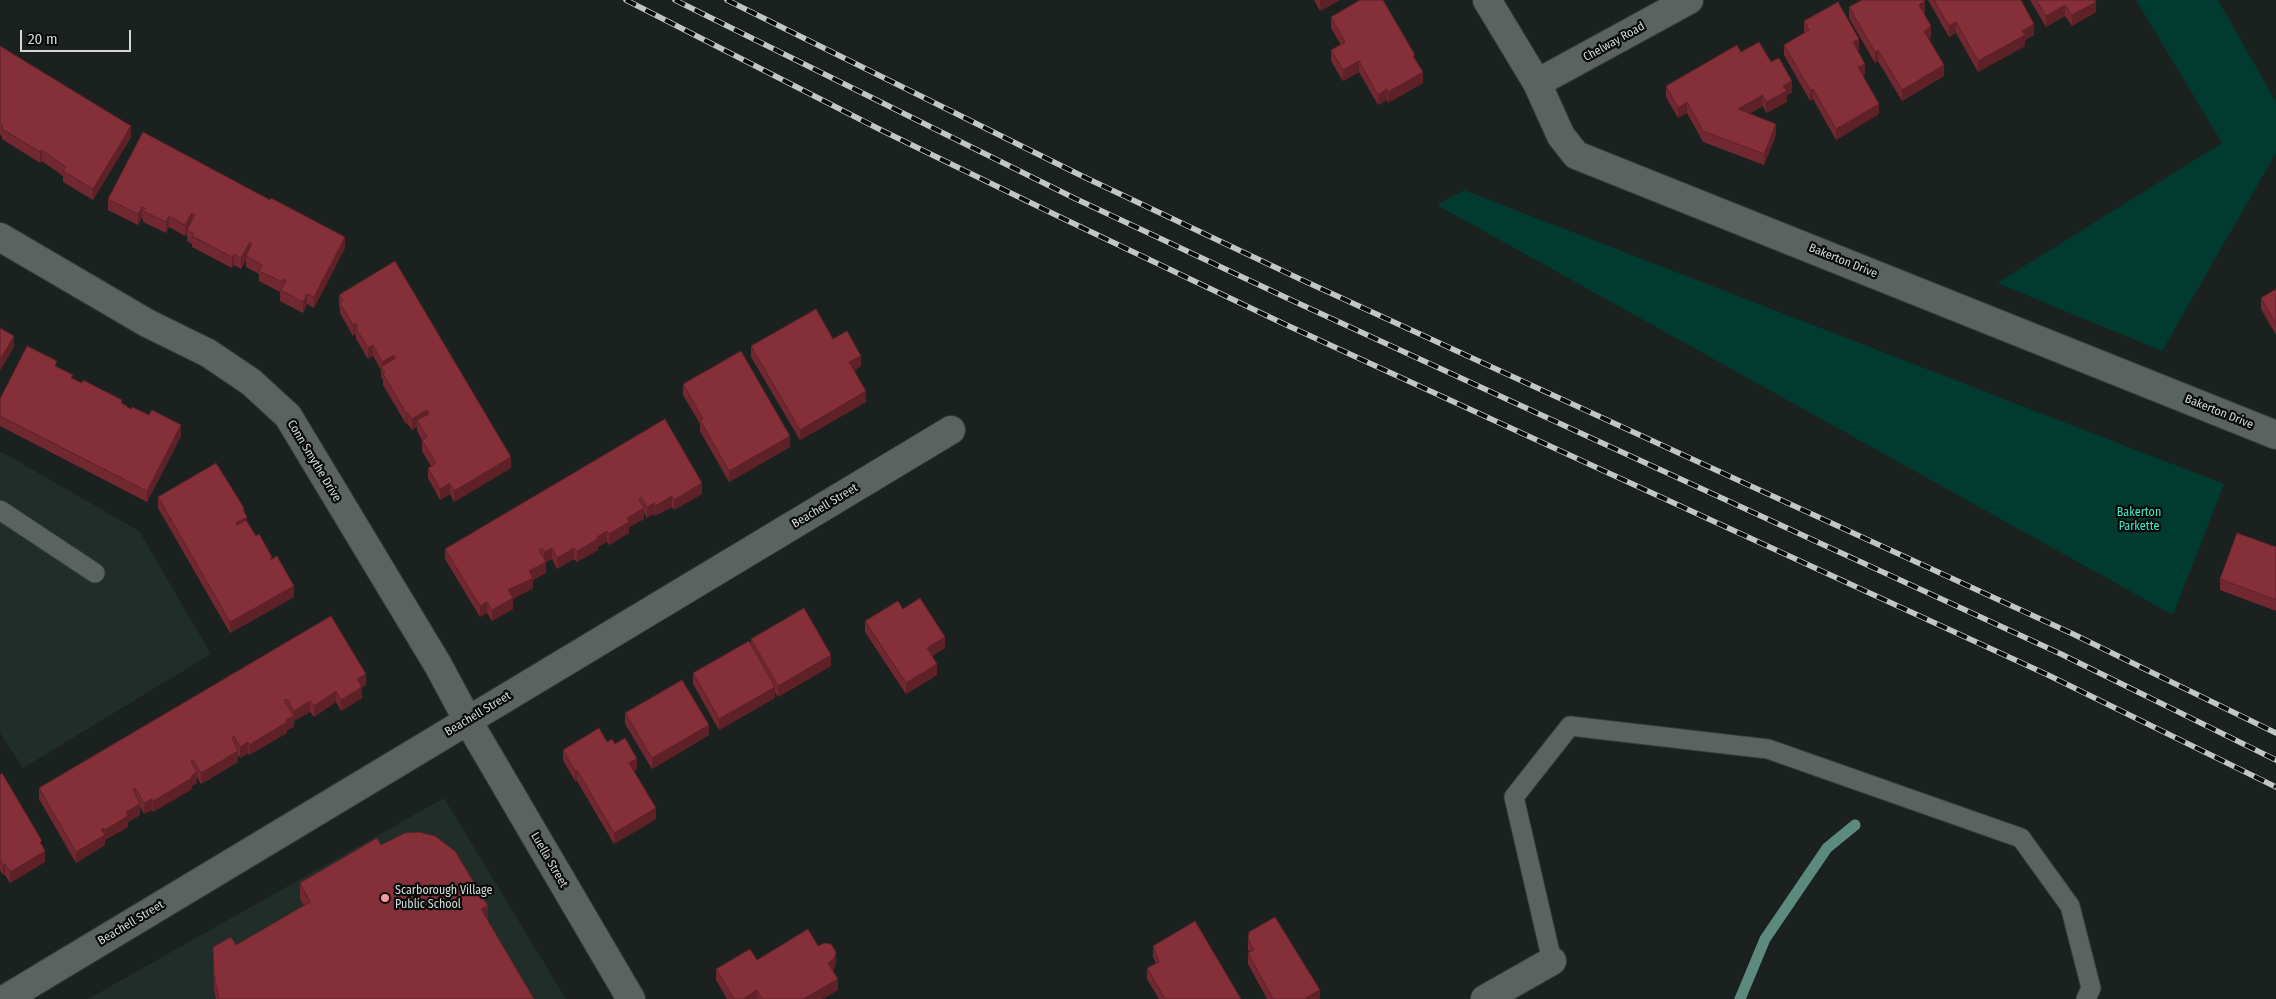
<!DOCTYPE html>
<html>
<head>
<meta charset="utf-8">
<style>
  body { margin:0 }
  #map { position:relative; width:2276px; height:999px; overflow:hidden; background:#1b211f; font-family:"Fira Sans Condensed",sans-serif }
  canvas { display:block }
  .scale { position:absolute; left:20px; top:30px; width:111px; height:22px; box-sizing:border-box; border:2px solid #d4d9d7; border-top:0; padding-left:6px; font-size:15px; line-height:18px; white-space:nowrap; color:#d4d9d7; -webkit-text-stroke:4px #070a09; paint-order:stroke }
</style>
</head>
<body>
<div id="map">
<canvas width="2276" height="999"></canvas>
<div class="scale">20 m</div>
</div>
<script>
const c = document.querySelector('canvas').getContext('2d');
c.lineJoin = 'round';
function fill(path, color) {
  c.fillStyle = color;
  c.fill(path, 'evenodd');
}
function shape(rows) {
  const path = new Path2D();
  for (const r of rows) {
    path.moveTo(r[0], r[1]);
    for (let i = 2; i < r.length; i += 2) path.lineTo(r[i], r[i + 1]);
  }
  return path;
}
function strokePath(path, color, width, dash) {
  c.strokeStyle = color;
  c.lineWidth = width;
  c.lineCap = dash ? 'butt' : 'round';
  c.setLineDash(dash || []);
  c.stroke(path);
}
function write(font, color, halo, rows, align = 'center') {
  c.font = font + ' "Fira Sans Condensed",sans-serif';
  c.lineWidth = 4.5;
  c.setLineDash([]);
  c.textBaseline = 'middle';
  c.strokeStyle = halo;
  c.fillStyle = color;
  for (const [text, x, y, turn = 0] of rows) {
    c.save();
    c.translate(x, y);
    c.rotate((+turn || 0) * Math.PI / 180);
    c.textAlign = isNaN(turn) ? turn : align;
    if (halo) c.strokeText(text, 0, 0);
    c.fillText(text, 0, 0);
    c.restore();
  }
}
const built = shape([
  [0,451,139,531,211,654,23,768,0,733],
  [444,798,566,999,88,999]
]);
const green = shape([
  [2136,0,2218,0,2276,102,2276,153,2162,351,1997,283,2222,143],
  [1464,190,2224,484,2173,615,1437,205]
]);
const stream = shape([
  [1740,999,1765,939,1827,848,1855,825]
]);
const lane = shape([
  [0,510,95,573],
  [1552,961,1514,797,1570,726,1768,749,2021,838,2070,906,2091,988,2086,999]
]);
const street = shape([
  [1487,0,1537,83,1561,136,1576,155,2276,435],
  [1537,83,1689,0],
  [0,237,147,323,208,353,251,382,288,416,438,665,468,721,631,999],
  [5,999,951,430],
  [1485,999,1552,961]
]);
const rail = shape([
  [626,0,881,130,1062,218,1280,322,2048,675,2276,787],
  [675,0,1074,198,1289,299,2061,654,2276,760],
  [727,0,1084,177,1300,279,2073,634,2276,733]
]);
const wall = shape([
  [1314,0,1340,0,1320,11],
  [1928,0,2021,0,2034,35,2025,40,2025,46,1978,72,1956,33,1949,37],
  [2030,0,2095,0,2096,12,2072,26,2065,16,2046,27],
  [1849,7,1925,12,1924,13,1931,37,1929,39,1944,76,1902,101,1878,61,1875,63,1849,18],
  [1331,17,1415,60,1423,83,1388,103,1387,100,1378,105,1359,72,1343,81,1331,61,1331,50,1341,45,1331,28],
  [1804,21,1859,50,1857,50,1865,74,1863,76,1879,114,1836,140,1813,99,1810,101,1784,55,1784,45,1804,33],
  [0,46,131,137,93,200,63,182,63,176,42,161,40,163,2,139,2,136,0,135],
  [1741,52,1771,62,1792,92,1787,95,1787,102,1766,113,1763,106,1749,114,1776,135,1764,165,1703,142,1687,113,1678,118,1666,97,1666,86],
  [143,132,345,248,314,308,307,304,303,313,280,301,280,292,259,281,259,274,246,267,246,260,241,269,234,265,232,268,192,247,192,244,187,241,187,234,185,236,169,227,166,233,143,222,143,219,142,218,138,225,108,210,108,199],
  [2276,289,2276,335,2261,309,2261,298],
  [339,295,511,468,454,502,450,494,440,500,428,478,428,468,431,466,422,451,422,440,417,431,417,427,412,430,407,423,406,424,383,385,383,380,381,377,381,370,373,356,368,359,356,339,356,335,355,334,353,336,340,313,340,308,339,306],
  [833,339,861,366,854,371,866,402,800,440,751,357,751,346],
  [57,367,73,379,122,403,127,408,181,436,147,502,0,426,0,399],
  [683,384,790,447,729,482,700,431,700,424,683,395],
  [665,419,702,494,674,510,672,507,655,516,654,514,647,518,644,513,644,519,629,527,629,533,609,545,607,542,598,547,598,550,577,562,574,559,557,569,552,559,546,562,546,573,533,580,533,588,513,599,513,609,492,621,487,613,480,617,445,559,445,549],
  [158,497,244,512,247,521,256,536,272,559,294,597,230,633,158,508],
  [2276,547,2276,611,2220,590,2220,579],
  [903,609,945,648,932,656,937,675,906,694,865,632,865,621],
  [331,616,366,685,362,687,362,698,341,711,336,702,314,717,310,712,294,721,294,727,287,730,287,733,249,755,248,753,240,758,238,755,238,762,201,784,197,777,197,783,192,786,192,789,153,812,152,810,144,814,140,807,140,815,128,822,128,827,105,840,105,845,76,863,39,799,39,788],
  [751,639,831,666,778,697,775,692,775,698,719,730,693,684,693,673,751,644],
  [625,713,709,735,652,769,625,724],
  [607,742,615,744,637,769,634,771,656,819,614,844,577,781,575,781,563,760,563,750],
  [0,775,42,846,45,862,10,883,5,875,3,875,0,870],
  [381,845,488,920,534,999,216,999,214,989,213,947,236,945,304,906,300,899,300,883],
  [1248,939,1320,999,1267,999,1248,964,1248,953,1250,952,1248,950],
  [818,946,836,963,833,971,838,990,822,999,727,999,716,980,716,969],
  [1153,946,1241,999,1159,999,1147,979,1147,968,1156,964,1153,957]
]);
const shadedWall = shape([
  [1320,0,1340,0,1320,11],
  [1925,1,1925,12,1919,16,1919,5],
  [2096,2,2096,12,2072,26,2072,15],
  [2065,5,2065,16,2046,27,2046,16],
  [1956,22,1956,33,1949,37,1949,26],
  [2034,24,2034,35,2025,40,2025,46,1978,72,1978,61,2022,31],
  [1931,26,1931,37,1924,41,1924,31],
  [1859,39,1859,50,1853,53,1853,42],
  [1878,50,1878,61,1875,63,1875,52],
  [1359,61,1359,72,1343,81,1343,70],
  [1865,64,1865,74,1858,78,1858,67],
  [1944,65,1944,76,1902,101,1902,90],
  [1423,72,1423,83,1388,103,1388,92],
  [1792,81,1792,92,1787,95,1787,102,1766,113,1766,102,1783,86],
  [1387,89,1387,100,1378,105,1378,95],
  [1813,89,1813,99,1810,101,1810,90],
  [1763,95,1763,106,1738,120,1738,109],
  [1687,102,1687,113,1678,118,1678,108],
  [1879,104,1879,114,1836,140,1836,129],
  [1776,124,1776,135,1764,165,1764,154],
  [131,126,131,137,93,200,93,189],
  [42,150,42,161,40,163,40,152],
  [142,207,142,218,138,225,138,214],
  [192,213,192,224,187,230,187,234,185,236,185,225],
  [169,216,169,227,166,233,166,222],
  [345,237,345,248,314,308,314,297],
  [250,242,250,253,246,256,246,260,241,269,241,258],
  [234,254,234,265,232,268,232,257],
  [307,294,307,304,303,313,303,302],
  [355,323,355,334,353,336,353,325],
  [14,336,14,347,0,371,0,360],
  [373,345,373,356,368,359,368,348],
  [394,355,394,366,382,369,382,362],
  [861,356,861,366,849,373,849,362],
  [866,391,866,402,800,440,800,430],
  [427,410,427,421,417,420,417,427,412,430,412,419],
  [407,412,407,423,406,424,406,413],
  [181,425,181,436,147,502,147,491],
  [790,436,790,447,729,482,729,471],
  [511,457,511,468,454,502,454,491],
  [450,483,450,494,440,500,440,489],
  [702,483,702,494,674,510,674,500],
  [672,496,672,507,655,516,655,506],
  [654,503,654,514,647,518,647,507],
  [244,508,244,518,247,517,247,528,236,534,236,523,243,509],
  [644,508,644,519,629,527,629,533,609,545,609,534,627,518],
  [607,531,607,542,598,547,598,550,577,562,577,551],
  [552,548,552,559,546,562,546,573,533,580,533,588,513,599,513,609,492,621,492,610,508,590,529,571,544,563,544,552],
  [574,548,574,559,557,569,557,558],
  [294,586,294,597,230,633,230,622],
  [487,602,487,613,480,617,480,606],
  [945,637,945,648,927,659,927,648],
  [831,655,831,666,778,697,778,686],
  [937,664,937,675,906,694,906,683],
  [366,674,366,685,357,690,357,679],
  [362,687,362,698,341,711,341,700],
  [775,687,775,698,719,730,719,719],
  [336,691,336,702,314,717,314,706],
  [310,701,310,712,294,721,294,727,287,730,287,733,249,755,249,745,286,720,294,716,294,711],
  [709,725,709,735,652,769,652,758],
  [248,742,248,753,240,758,240,747],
  [238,751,238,762,201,784,201,773],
  [637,759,637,769,629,774,629,763],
  [577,770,577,781,575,781,575,771],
  [197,772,197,783,192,786,192,789,153,812,153,801],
  [152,799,152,810,144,814,144,803],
  [140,804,140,815,128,822,128,827,105,840,105,830,126,812],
  [656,808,656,819,614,844,614,833],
  [104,828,105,845,76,863,76,852],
  [45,851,45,862,10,883,10,872],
  [5,864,5,875,3,875,3,865],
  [488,906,488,921,481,909],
  [836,952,836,963,834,970,828,974,828,963],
  [838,979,838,990,822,999,803,999],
  [757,990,757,999,743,999],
  [1320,990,1320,999,1304,999]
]);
const building = shape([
  [1360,0,1383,0,1415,55,1413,56,1423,72,1388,92,1387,89,1378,95,1359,61,1343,70,1331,50,1345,42,1331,17,1360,0],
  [1862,0,1924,0,1925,1,1919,5,1931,26,1924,31,1944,65,1902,90,1878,50,1875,52,1849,7,1862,0],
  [1934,0,2021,0,2034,24,2022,31,2025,35,1978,61,1956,22,1949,26,1934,0],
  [2036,0,2095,0,2096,2,2072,15,2065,5,2046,16,2036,0],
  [1838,2,1859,39,1853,42,1865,64,1858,67,1879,104,1836,129,1813,89,1810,90,1784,45,1809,30,1804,21,1838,2],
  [1759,42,1771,62,1779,58,1792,81,1783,86,1787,91,1766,102,1763,95,1738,109,1776,124,1764,154,1703,131,1687,102,1678,108,1666,86,1737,45,1741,52,1759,42],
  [0,46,131,126,93,189,63,171,66,167,42,150,40,152,2,129,3,126,0,124,0,46],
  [143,132,270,200,271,198,345,237,314,297,307,294,303,302,280,290,286,281,283,279,282,282,259,271,262,265,246,256,252,243,250,242,241,258,234,254,232,257,192,236,194,234,187,230,195,215,192,213,185,225,169,216,166,222,143,211,145,208,142,207,138,214,108,199,143,132],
  [395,261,511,457,454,491,450,483,440,489,428,468,436,463,422,440,427,437,417,420,429,414,427,410,412,419,407,412,406,413,383,374,385,373,381,367,396,358,394,355,382,362,373,345,368,348,356,328,358,327,355,323,353,325,340,303,343,301,339,295,395,261],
  [2276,289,2276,324,2261,298,2276,289],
  [816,309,833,339,847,331,861,356,849,362,866,391,800,430,751,346,816,309],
  [0,328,14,336,0,360,0,328],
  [27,346,57,361,55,366,73,375,71,378,82,383,83,380,122,400,121,403,127,406,127,407,131,409,132,407,149,415,152,410,181,425,147,491,0,416,0,399,27,346],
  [741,351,790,436,729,471,700,420,703,419,683,384,741,351],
  [665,419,702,483,674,500,672,496,655,506,654,503,647,507,641,497,639,499,644,508,627,518,629,522,609,534,607,531,597,537,598,539,577,551,574,548,557,558,552,548,544,552,542,548,539,550,546,562,529,571,533,578,508,590,513,598,492,610,487,602,480,606,445,549,665,419],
  [216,463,244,508,243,509,247,517,236,523,237,525,246,520,256,536,259,534,272,557,270,560,277,556,294,586,230,622,158,497,216,463],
  [2237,533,2276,547,2276,600,2220,579,2237,533],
  [920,598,945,637,927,648,937,664,906,683,865,621,898,601,903,609,920,598],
  [804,608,831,655,778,686,751,639,804,608],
  [331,616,366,674,357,679,362,687,341,700,336,691,314,706,310,701,294,711,287,699,284,700,294,716,286,720,287,722,249,745,248,742,240,747,234,736,232,738,238,751,201,773,193,760,191,761,197,772,191,776,192,778,153,801,152,799,144,803,135,788,133,789,140,804,126,812,128,816,105,830,104,828,101,829,105,835,76,852,39,788,331,616],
  [749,641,775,687,719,719,693,673,749,641],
  [682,680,709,725,652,758,625,713,682,680],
  [599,728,607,742,612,739,615,744,625,738,637,759,629,763,656,808,614,833,577,770,575,771,563,750,599,728],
  [2,773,42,841,40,842,45,851,10,872,5,864,3,865,0,859,0,775,2,773],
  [419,832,435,836,455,851,488,906,481,909,534,999,219,999,214,974,213,947,231,937,236,945,310,902,300,883,377,838,381,845,405,833,419,832],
  [1275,917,1320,990,1304,999,1273,999,1248,953,1254,950,1248,939,1249,932,1275,917],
  [1195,921,1241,999,1165,999,1147,968,1159,962,1153,946,1195,921],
  [808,929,818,946,824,943,831,944,836,952,834,959,828,963,838,979,803,999,762,999,757,990,743,999,734,999,716,969,750,949,757,960,808,929]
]);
const markers = [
  [385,898,5,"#f59b9e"]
];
const streetNames = [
  ["Chelway Road",1614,42,-29],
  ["Bakerton Drive",1843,261,22],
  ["Bakerton Drive",2219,412,22],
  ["Conn Smythe Drive",314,461,59],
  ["Beachell Street",825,506,-31],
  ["Beachell Street",478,714,-31],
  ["Luella Street",549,860,60],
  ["Beachell Street",131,923,-31]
];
const parkNames = [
  ["Bakerton",2139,513],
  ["Parkette",2139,527]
];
const poiNames = [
  ["Scarborough Village",395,891],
  ["Public School",395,905]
];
fill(built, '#202d29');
fill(green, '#013a2e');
strokePath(stream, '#5c8a7e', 11);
strokePath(lane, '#373c3a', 21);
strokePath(street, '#373c3a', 30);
strokePath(lane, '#5b6360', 19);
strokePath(street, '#5b6360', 28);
strokePath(rail, '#c1c7c5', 5.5);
strokePath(rail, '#070a09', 4, [11]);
fill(wall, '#722830');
fill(shadedWall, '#5d2127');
fill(building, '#852f38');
strokePath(building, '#5d2127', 1);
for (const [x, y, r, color] of markers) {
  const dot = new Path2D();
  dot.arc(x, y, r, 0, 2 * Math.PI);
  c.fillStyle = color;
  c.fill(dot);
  strokePath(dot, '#070a09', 2);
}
write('12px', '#d4d9d7', '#070a09', streetNames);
write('12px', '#3debc5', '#070a09', parkNames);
write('12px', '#d4d9d7', '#070a09', poiNames, 'left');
</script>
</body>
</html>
